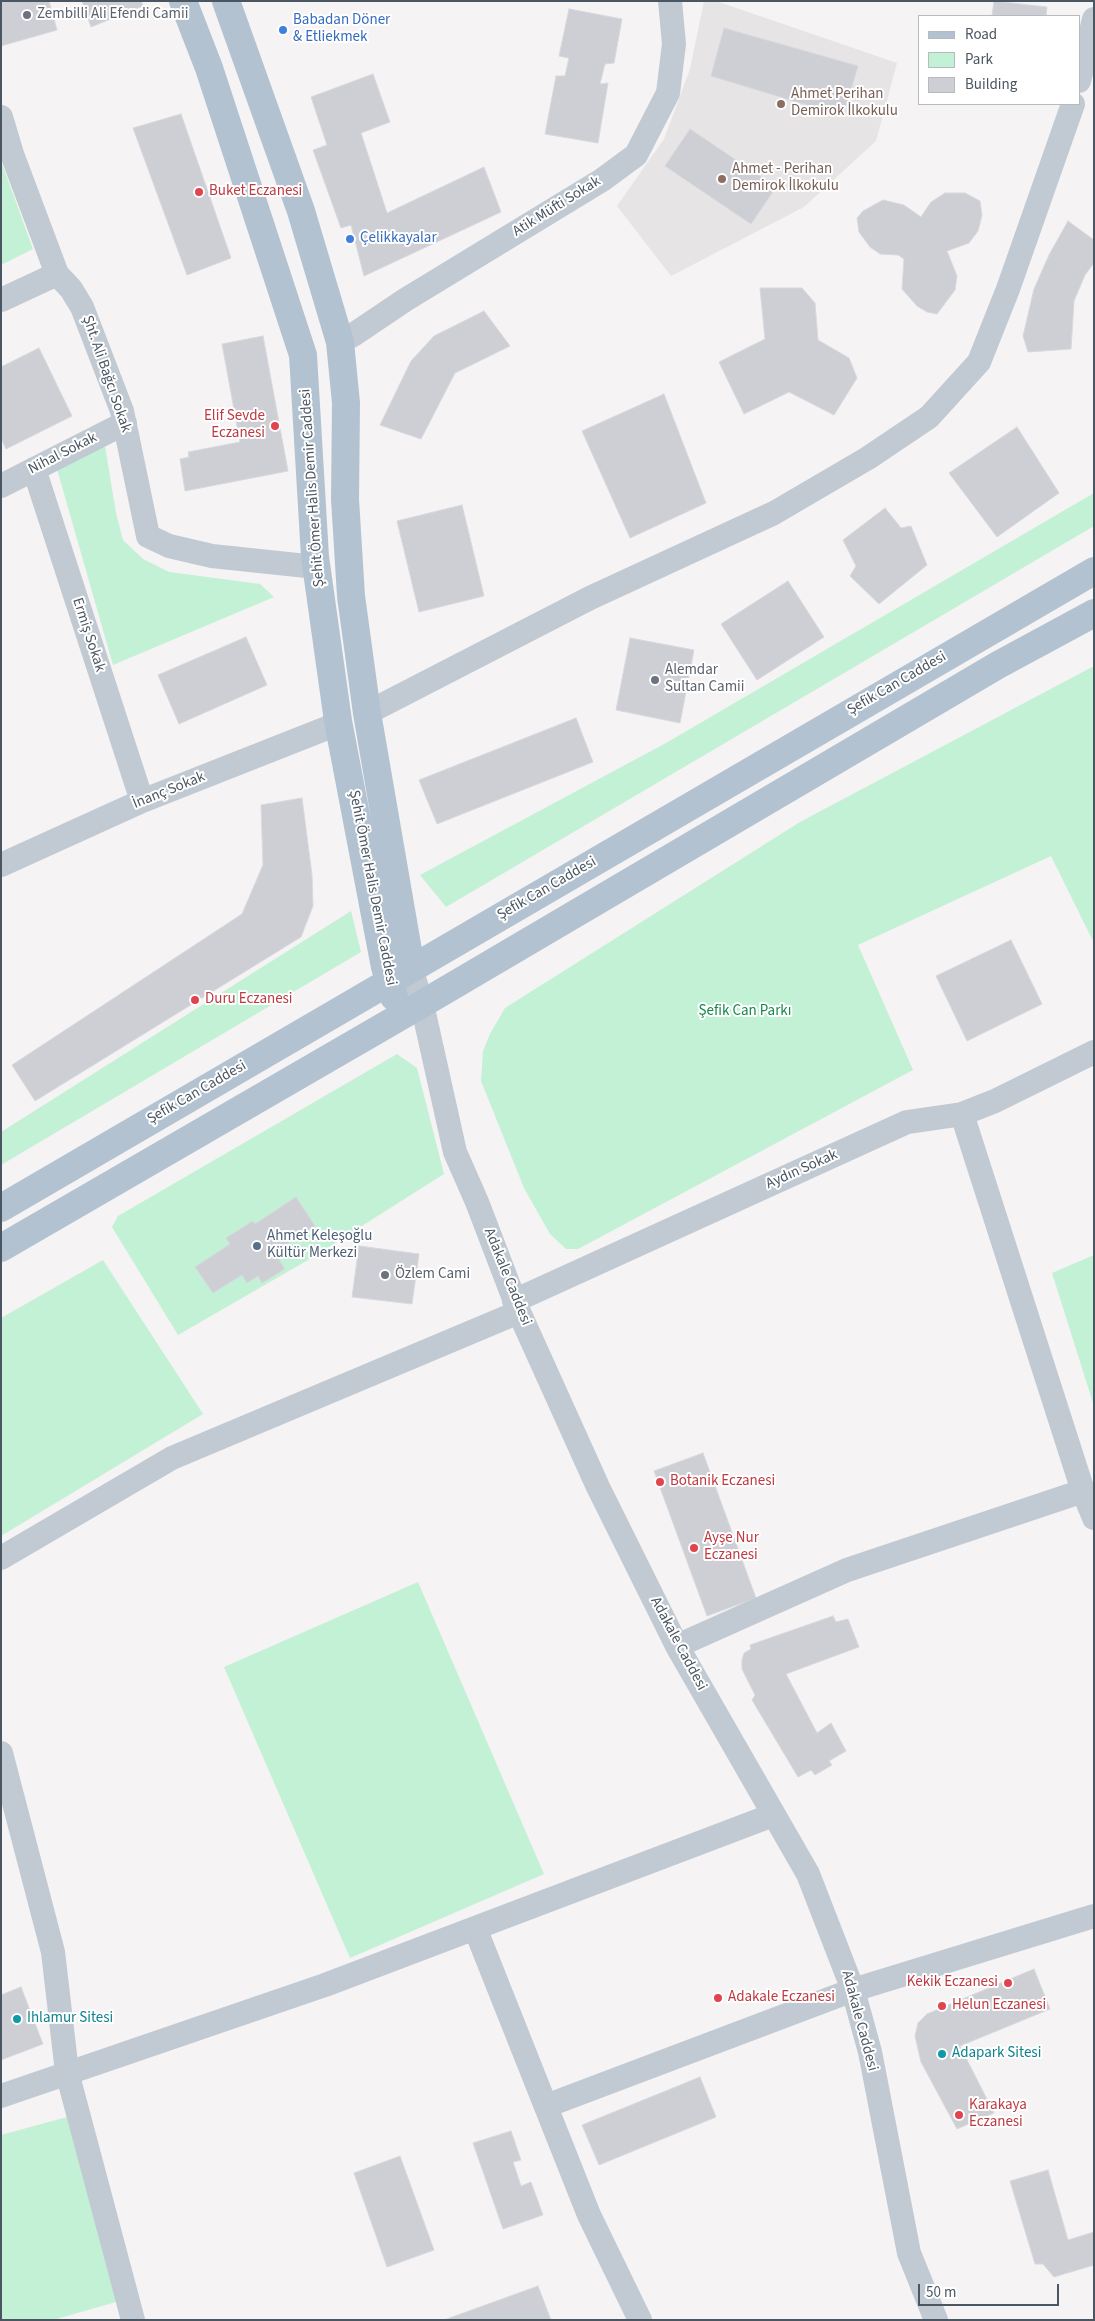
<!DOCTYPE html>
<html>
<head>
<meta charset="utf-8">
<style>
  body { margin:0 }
  #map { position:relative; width:1095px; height:2321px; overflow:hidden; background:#f5f3f3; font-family:"Source Sans 3",sans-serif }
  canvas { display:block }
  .frame { position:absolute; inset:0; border:2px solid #4a5661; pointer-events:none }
  .legend { position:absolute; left:918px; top:15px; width:162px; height:90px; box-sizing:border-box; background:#fff; border:1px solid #b7bbc0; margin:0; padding:6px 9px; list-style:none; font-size:15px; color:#4a5661 }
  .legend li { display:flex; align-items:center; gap:10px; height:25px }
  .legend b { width:25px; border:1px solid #b7bbc0 }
  .scale { position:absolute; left:918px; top:2284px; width:141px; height:22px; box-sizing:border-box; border:2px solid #4a5661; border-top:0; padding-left:6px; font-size:15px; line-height:18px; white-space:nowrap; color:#4a5661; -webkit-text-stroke:4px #fff; paint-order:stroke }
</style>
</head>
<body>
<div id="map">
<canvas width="1095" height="2321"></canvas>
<div class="frame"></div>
<ul class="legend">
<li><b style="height:6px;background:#b3c2d1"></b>Road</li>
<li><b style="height:14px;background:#c3f1d5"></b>Park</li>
<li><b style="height:14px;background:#cdcfd5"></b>Building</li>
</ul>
<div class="scale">50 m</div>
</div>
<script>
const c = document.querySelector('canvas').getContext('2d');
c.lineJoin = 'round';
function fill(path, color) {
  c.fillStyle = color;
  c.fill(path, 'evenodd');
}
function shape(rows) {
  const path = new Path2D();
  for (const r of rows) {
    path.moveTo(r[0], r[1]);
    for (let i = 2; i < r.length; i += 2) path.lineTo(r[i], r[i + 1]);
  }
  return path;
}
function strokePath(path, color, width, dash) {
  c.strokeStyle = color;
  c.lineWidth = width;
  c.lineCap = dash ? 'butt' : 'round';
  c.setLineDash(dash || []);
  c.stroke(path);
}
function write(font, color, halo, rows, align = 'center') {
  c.font = font + ' "Source Sans 3",sans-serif';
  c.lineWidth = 4;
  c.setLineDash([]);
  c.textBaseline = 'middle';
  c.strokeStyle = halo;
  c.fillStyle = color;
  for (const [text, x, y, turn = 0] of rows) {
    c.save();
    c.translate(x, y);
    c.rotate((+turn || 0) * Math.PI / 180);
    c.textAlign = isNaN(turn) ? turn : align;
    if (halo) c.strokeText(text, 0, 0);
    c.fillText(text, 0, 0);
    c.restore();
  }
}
const education = shape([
  [704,1,716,1,897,63,876,141,804,207,671,276,617,206,664,139,690,69]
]);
const green = shape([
  [1,161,33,249,1,265],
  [105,446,116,513,123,540,143,559,169,572,260,584,274,597,113,665,57,469],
  [1094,493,1094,526,446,907,420,875,666,743],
  [1094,666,1094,943,1051,856,858,945,913,1070,578,1249,566,1249,550,1234,524,1188,481,1081,483,1051,490,1034,505,1008,800,822],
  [351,911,361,952,1,1165,1,1132],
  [397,1054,417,1068,444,1174,308,1260,178,1335,112,1227,118,1216],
  [1094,1255,1094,1406,1052,1273],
  [103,1260,203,1414,1,1536,1,1318],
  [418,1582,544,1874,350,1958,224,1667],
  [67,2117,116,2302,53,2320,1,2320,1,2135]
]);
const building = shape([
  [1,1,49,1,57,30,1,46,1,1],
  [82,1,141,1,143,6,91,27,82,1],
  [994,1,1047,7,1046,16,992,16,994,1],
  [569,9,622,19,614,63,605,64,600,84,608,83,598,143,545,134,556,76,565,76,569,58,559,56,569,9],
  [724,28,858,66,843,116,711,76,724,28],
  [373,74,390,122,361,133,387,213,484,167,501,212,364,276,351,225,341,228,313,150,327,145,311,97,373,74],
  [181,114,231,258,187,275,133,128,181,114],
  [690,129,776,187,751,224,665,166,690,129],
  [945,193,965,193,980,201,982,215,978,231,969,243,947,251,957,276,955,290,937,314,927,312,917,306,902,289,904,259,898,255,880,254,870,247,859,232,857,218,863,211,883,200,904,205,921,217,931,202,945,193],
  [1068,221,1094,240,1094,263,1085,275,1074,301,1071,349,1028,352,1023,336,1034,289,1049,255,1068,221],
  [760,288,802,288,815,303,818,340,849,358,857,378,834,415,789,392,744,414,719,362,765,339,760,288],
  [484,311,510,346,455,373,421,439,380,425,411,361,434,336,484,311],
  [263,336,288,471,185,491,180,459,189,457,188,452,240,442,222,344,263,336],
  [39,348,72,416,6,449,1,438,1,367,39,348],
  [664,394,706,503,630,538,582,431,664,394],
  [1017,427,1059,493,997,537,949,473,1017,427],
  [462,505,484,596,419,612,397,521,462,505],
  [885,508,901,528,911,526,927,565,879,604,850,576,856,566,843,540,885,508],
  [788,581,824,637,757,680,721,624,788,581],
  [246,637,267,685,179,724,158,675,246,637],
  [630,638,694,650,680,723,616,710,630,638],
  [576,718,593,762,437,824,419,780,576,718],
  [302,798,312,875,313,906,301,937,35,1101,12,1065,242,914,263,865,261,805,302,798],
  [1011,940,1042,1004,967,1041,936,976,1011,940],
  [296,1197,315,1226,287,1244,292,1252,279,1260,285,1269,262,1283,258,1276,247,1283,242,1275,213,1293,195,1267,230,1244,226,1238,253,1221,255,1224,296,1197],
  [359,1246,419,1254,412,1304,352,1297,359,1246],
  [703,1453,756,1598,707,1616,654,1471,703,1453],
  [833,1616,836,1622,848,1619,859,1647,786,1674,817,1733,831,1723,846,1751,829,1761,832,1765,815,1775,811,1770,798,1777,752,1700,755,1695,742,1669,742,1660,744,1653,751,1649,750,1645,833,1616],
  [1034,1969,1050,2009,960,2046,994,2113,957,2129,921,2062,915,2036,918,2023,927,2014,1034,1969],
  [21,1987,43,2044,1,2060,1,1995,21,1987],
  [700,2077,716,2117,599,2165,582,2125,700,2077],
  [511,2131,521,2160,513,2162,521,2186,531,2182,543,2215,503,2229,473,2143,511,2131],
  [400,2156,434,2250,387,2267,354,2173,400,2156],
  [1048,2170,1068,2240,1094,2232,1094,2265,1054,2277,1043,2264,1035,2264,1010,2181,1048,2170],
  [538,2286,551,2320,444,2320,538,2286]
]);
const minor = shape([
  [1079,81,1094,19],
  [1,117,12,154,57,274,71,289,82,307,122,411,148,536,169,546,212,556,316,567],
  [1,300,57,274],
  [340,342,353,335,405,300,602,180,636,155,668,93,674,44,670,1],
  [34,469,142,801],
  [1,486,125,423],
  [367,713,590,598,774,513,868,458,929,417,979,362,1008,289,1073,104],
  [1,865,142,801,327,728,338,721],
  [411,968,422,1004,455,1152,477,1202,519,1312,598,1487,677,1646,808,1874,853,1990,870,2052,909,2253,936,2320],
  [962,1114,1083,1491,1094,1518],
  [514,1301,907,1122,962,1114,995,1101,1094,1052],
  [1,1558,172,1458,519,1312],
  [677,1646,847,1570,1083,1491],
  [1,1753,53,1952,67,2072,133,2320],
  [475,1928,589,2215,640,2320],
  [1,2096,325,1985,773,1815],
  [546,2106,853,1990,1094,1916]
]);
const major = shape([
  [183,1,209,68,303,355,315,557,338,721,385,967,394,997],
  [226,1,301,211,340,342,346,403,345,499,351,596,367,713,411,968],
  [1,1208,1094,571],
  [1,1248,422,1004,998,665,1094,613]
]);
const markers = [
  [27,15,5,"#6b7280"],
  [283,30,5,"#3f7fe0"],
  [781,104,5,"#8d6e63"],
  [722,179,5,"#8d6e63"],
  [199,192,5,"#e0444e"],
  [350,239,5,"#3f7fe0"],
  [275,426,5,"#e0444e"],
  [655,680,5,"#6b7280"],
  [195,1000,5,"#e0444e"],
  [257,1246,5,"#5c6f8a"],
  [385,1275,5,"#6b7280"],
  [660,1482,5,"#e0444e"],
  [694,1548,5,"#e0444e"],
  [1008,1983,5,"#e0444e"],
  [718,1998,5,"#e0444e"],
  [942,2006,5,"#e0444e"],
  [17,2019,5,"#0f9aa8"],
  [942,2054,5,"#0f9aa8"],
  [959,2115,5,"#e0444e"]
];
const worshipNames = [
  ["Zembilli Ali Efendi Camii",37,15],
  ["Alemdar",665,671],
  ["Sultan Camii",665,688],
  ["Özlem Cami",395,1275]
];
const shopNames = [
  ["Babadan Döner",293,21],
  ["& Etliekmek",293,38],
  ["Çelikkayalar",360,239]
];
const educationNames = [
  ["Ahmet Perihan",791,95],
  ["Demirok İlkokulu",791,112],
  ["Ahmet - Perihan",732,170],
  ["Demirok İlkokulu",732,187]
];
const healthNames = [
  ["Buket Eczanesi",209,192],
  ["Elif Sevde",265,417,"right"],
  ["Eczanesi",265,434,"right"],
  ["Duru Eczanesi",205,1000],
  ["Botanik Eczanesi",670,1482],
  ["Ayşe Nur",704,1539],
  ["Eczanesi",704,1556],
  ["Kekik Eczanesi",998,1983,"right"],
  ["Adakale Eczanesi",728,1998],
  ["Helun Eczanesi",952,2006],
  ["Karakaya",969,2106],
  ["Eczanesi",969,2123]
];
const streetNames = [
  ["Atik Müfti Sokak",557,207,-32],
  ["Şht. Ali Bağcı Sokak",106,374,71],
  ["Nihal Sokak",63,454,-27],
  ["Şehit Ömer Halis Demir Caddesi",313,488,-94],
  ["Ermiş Sokak",88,635,72],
  ["Şefik Can Caddesi",897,684,-30],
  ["İnanç Sokak",169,791,-22],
  ["Şehit Ömer Halis Demir Caddesi",372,888,79],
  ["Şefik Can Caddesi",547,889,-30],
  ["Şefik Can Caddesi",197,1093,-30],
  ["Aydın Sokak",802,1170,-24],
  ["Adakale Caddesi",507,1277,68],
  ["Adakale Caddesi",678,1644,62],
  ["Adakale Caddesi",859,2021,75]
];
const parkNames = [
  ["Şefik Can Parkı",745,1012]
];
const serviceNames = [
  ["Ahmet Keleşoğlu",267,1237],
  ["Kültür Merkezi",267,1254]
];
const cultureNames = [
  ["Ihlamur Sitesi",27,2019],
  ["Adapark Sitesi",952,2054]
];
fill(education, '#e6e4e5');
fill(green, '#c3f1d5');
fill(building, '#cdcfd5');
strokePath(building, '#d7d9de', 1);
strokePath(minor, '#c1cad2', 24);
strokePath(major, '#b3c2d1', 28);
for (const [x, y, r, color] of markers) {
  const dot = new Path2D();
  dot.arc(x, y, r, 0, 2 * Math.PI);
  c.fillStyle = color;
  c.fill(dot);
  strokePath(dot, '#fff', 2);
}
write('15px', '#5b616d', '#fff', worshipNames, 'left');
write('15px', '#366cbe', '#fff', shopNames, 'left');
write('15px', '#785e54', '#fff', educationNames, 'left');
write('15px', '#be3a42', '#fff', healthNames, 'left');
write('15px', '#4a5661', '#fff', streetNames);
write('15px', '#17864f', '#fff', parkNames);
write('15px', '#4e5e75', '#fff', serviceNames, 'left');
write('15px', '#0d838f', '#fff', cultureNames, 'left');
</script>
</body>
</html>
